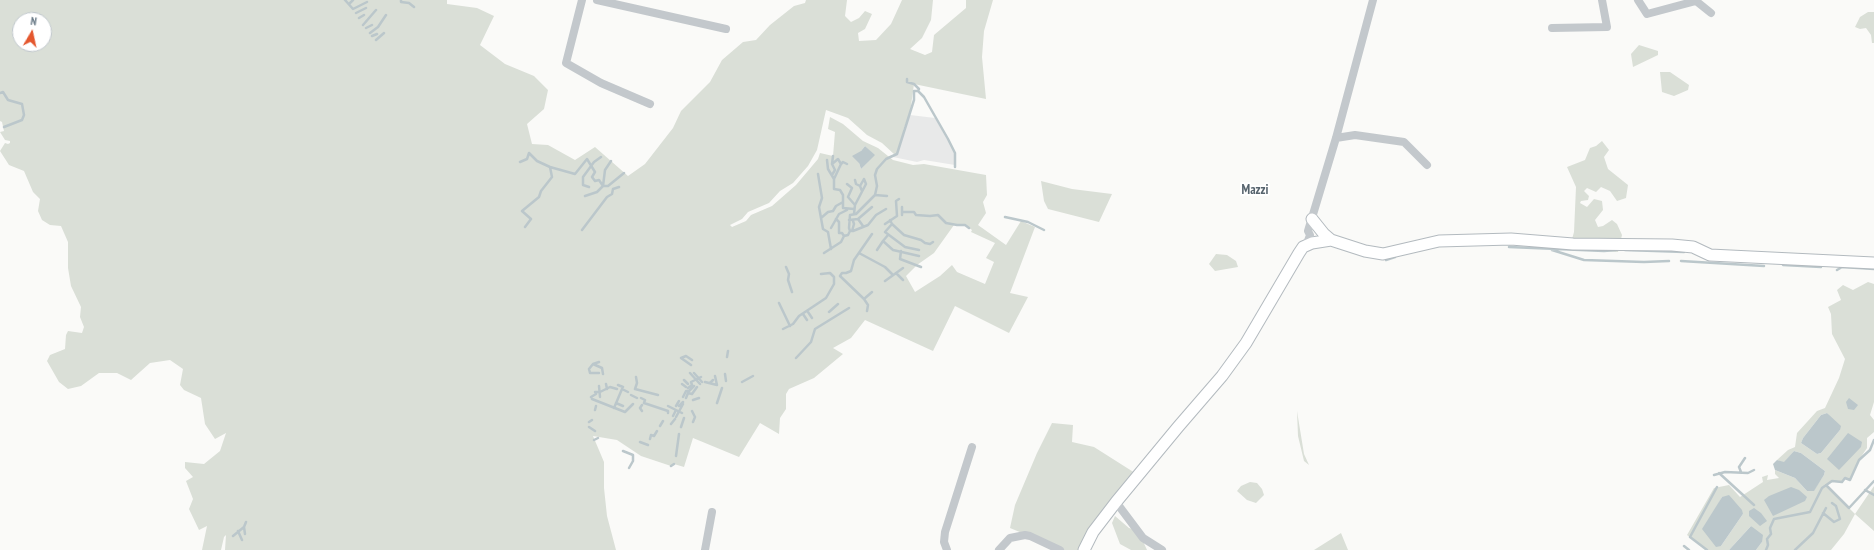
<!DOCTYPE html>
<html>
<head>
<meta charset="utf-8">
<style>
  body { margin:0 }
  #map { position:relative; width:1874px; height:550px; overflow:hidden; background:#fafaf8; font-family:"PT Sans Narrow",sans-serif }
  canvas { display:block }
  .north { position:absolute; left:12px; top:12px; width:40px; height:40px; box-sizing:border-box; background:#fff; border:1px solid #c1c8cd; border-radius:50%; rotate:9deg; font-size:11px; font-weight:700; line-height:16px; text-align:center; color:#657683 }
  .north::after { content:''; display:block; margin:auto; width:14px; height:18px; background:#e4572e; clip-path:polygon(50% 0,100% 100%,50% 72%,0 100%) }
</style>
</head>
<body>
<div id="map">
<canvas width="1874" height="550"></canvas>
<div class="north">N</div>
</div>
<script>
const c = document.querySelector('canvas').getContext('2d');
c.lineJoin = 'round';
function fill(path, color) {
  c.fillStyle = color;
  c.fill(path, 'evenodd');
}
function shape(rows) {
  const path = new Path2D();
  for (const r of rows) {
    path.moveTo(r[0], r[1]);
    for (let i = 2; i < r.length; i += 2) path.lineTo(r[i], r[i + 1]);
  }
  return path;
}
function strokePath(path, color, width, dash) {
  c.strokeStyle = color;
  c.lineWidth = width;
  c.lineCap = dash ? 'butt' : 'round';
  c.setLineDash(dash || []);
  c.stroke(path);
}
function write(font, color, halo, rows, align = 'center') {
  c.font = font + ' "PT Sans Narrow",sans-serif';
  c.lineWidth = 4;
  c.setLineDash([]);
  c.textBaseline = 'middle';
  c.strokeStyle = halo;
  c.fillStyle = color;
  for (const [text, x, y, turn = 0] of rows) {
    c.save();
    c.translate(x, y);
    c.rotate((+turn || 0) * Math.PI / 180);
    c.textAlign = isNaN(turn) ? turn : align;
    if (halo) c.strokeText(text, 0, 0);
    c.fillText(text, 0, 0);
    c.restore();
  }
}
const built = shape([
  [910,115,935,118,955,153,955,165,924,160,917,162,893,157,892,156,897,154,899,150,904,128]
]);
const green = shape([
  [0,0,447,0,447,4,477,8,494,16,480,45,505,64,534,76,548,90,544,109,527,124,532,144,548,145,575,160,595,147,628,176,645,164,673,128,681,111,710,82,722,60,743,42,756,40,770,25,794,6,805,3,806,0,847,0,845,16,851,22,859,18,865,11,872,14,865,29,858,33,859,41,876,40,891,24,902,0,933,0,931,20,922,38,910,49,925,55,932,52,934,35,966,8,966,0,993,0,984,31,982,57,986,99,914,84,910,113,904,128,899,150,895,155,882,143,867,135,848,118,826,110,817,150,808,166,793,183,780,191,769,203,748,212,742,219,730,225,732,227,746,221,751,215,772,206,796,185,818,159,820,153,833,156,835,132,828,129,830,117,843,124,863,141,878,148,893,160,913,165,924,164,986,175,987,195,983,202,986,213,978,225,1006,245,1021,221,1035,227,1010,293,1028,297,1009,333,955,306,933,351,865,320,851,338,833,348,843,354,814,378,789,389,786,394,786,409,780,418,779,434,760,423,739,457,693,438,684,467,674,464,671,466,641,456,617,440,593,436,604,462,604,488,607,516,616,550,225,550,226,535,224,537,221,550,202,550,207,526,199,530,189,509,193,499,186,481,193,477,185,468,185,462,204,464,220,451,226,433,215,439,205,424,201,398,184,390,180,385,183,369,170,360,150,363,131,380,117,373,99,373,81,386,68,389,59,382,47,361,50,355,65,349,66,335,68,331,82,333,84,327,80,317,81,307,71,286,68,268,68,242,61,226,50,225,42,220,38,211,40,199,33,192,24,171,9,165,0,151,5,143,8,144,10,143,10,141,5,140,0,132,4,131,2,122,0,121],
  [20,20,44,20,44,44,20,44],
  [865,146,874,155,861,169,859,163,861,151],
  [954,225,965,225,972,230,971,232,995,243,986,258,994,262,985,284,957,272,952,265,940,276,915,292,906,276,917,265,934,253],
  [1868,12,1874,12,1874,43,1872,43,1871,35,1866,28,1860,29,1855,27,1860,17],
  [1639,45,1658,51,1658,55,1633,67,1631,54],
  [1660,72,1670,72,1689,85,1688,90,1674,96,1662,92],
  [1602,141,1609,150,1604,157,1608,169,1628,185,1626,198,1617,201,1610,191,1601,187,1596,192,1587,188,1584,191,1589,196,1588,200,1581,201,1580,203,1587,207,1594,199,1602,201,1603,210,1595,220,1598,227,1603,226,1612,220,1617,224,1622,235,1618,252,1569,250,1574,232,1576,187,1567,167,1585,160,1590,148,1596,146],
  [1041,181,1072,189,1112,194,1099,222,1048,209,1044,201],
  [1216,254,1227,255,1236,261,1238,267,1215,271,1209,264],
  [1868,282,1874,284,1874,402,1870,415,1874,420,1874,432,1867,438,1867,448,1859,460,1850,480,1845,479,1842,482,1832,481,1826,485,1855,514,1874,486,1874,531,1855,514,1844,534,1831,550,1756,550,1762,542,1751,526,1729,550,1707,550,1687,535,1714,488,1729,485,1740,497,1763,482,1762,477,1768,475,1767,480,1779,478,1775,474,1775,470,1795,478,1807,491,1814,490,1824,475,1825,471,1801,453,1794,451,1784,463,1777,460,1788,450,1795,447,1797,433,1817,411,1825,408,1839,378,1845,359,1832,334,1831,314,1828,307,1841,300,1837,290,1843,285,1853,290],
  [1827,413,1840,430,1821,453,1817,454,1801,443,1803,438,1821,415],
  [1722,497,1743,514,1721,546,1715,510],
  [1297,411,1304,454,1309,465,1304,461,1298,436],
  [1052,423,1073,425,1072,442,1094,447,1135,473,1080,550,1063,550,1010,528,1015,505,1037,453],
  [1250,482,1257,483,1262,489,1264,495,1256,503,1247,500,1237,491,1241,486],
  [1115,516,1129,528,1133,529,1142,539,1147,550,1131,550,1120,544,1112,523],
  [1341,533,1348,550,1314,550]
]);
const water = shape([
  [865,146,875,155,861,169,859,163,852,156,861,151],
  [1849,398,1858,405,1854,410,1848,409,1846,402],
  [1827,413,1841,426,1840,430,1821,453,1817,454,1801,443,1803,438,1821,415],
  [1848,433,1862,442,1861,447,1839,470,1827,459],
  [1794,451,1801,453,1825,471,1824,475,1814,491,1807,491,1795,478,1775,470,1773,464,1777,460,1784,462],
  [1791,487,1799,490,1807,497,1805,501,1773,516,1764,500,1769,496],
  [1729,495,1742,510,1743,514,1721,546,1716,547,1702,529,1722,497],
  [1754,508,1761,513,1767,521,1760,526,1749,516,1749,511],
  [1751,526,1763,535,1762,542,1756,550,1729,550]
]);
const stream = shape([
  [345,0,353,9,367,2],
  [401,0,401,2,409,3,414,7],
  [349,4,353,0],
  [356,13,366,8],
  [359,18,364,15],
  [363,25,376,10],
  [366,28,372,25],
  [370,33,378,27,386,15],
  [372,36,377,34],
  [376,40,384,33],
  [918,91,924,97,948,139,955,153,955,167],
  [0,93,3,92,8,100,22,104,24,115,22,120,4,127],
  [520,162,527,159,529,153,537,161,550,167],
  [832,164,838,159,841,164],
  [818,174,822,198,819,207,823,229,828,232,831,249],
  [832,175,835,170,832,164,833,156],
  [834,179,841,164,843,162,847,164],
  [855,180,856,184,860,186],
  [847,184,852,188,848,197,855,205],
  [603,186,605,170,611,161],
  [589,187,583,185,583,177,594,162,601,157],
  [862,191,860,186,864,179],
  [875,195,887,196],
  [585,196,597,192,603,186,608,186,624,173],
  [843,202,843,208,854,209],
  [902,207,902,215],
  [903,212,914,212,916,215,930,216,938,215,946,223,957,225,965,225,969,228],
  [854,214,855,205,866,184,864,179],
  [1005,217,1028,222,1044,230],
  [821,218,828,212,833,211,836,206,843,202,843,195,840,190,834,189,834,179,828,169,827,160],
  [836,219,839,222,839,233,842,233,844,236],
  [858,219,863,226],
  [849,220,858,219,872,207],
  [890,220,892,224,904,235,921,240,925,243,930,244,933,242],
  [885,224,897,216,896,201,899,199],
  [892,224,885,232,905,247,919,250],
  [525,227,531,219,522,211,539,197,541,191,552,177,550,167,575,174,587,159,595,172,592,177,595,181,599,180,603,186],
  [831,228,839,214,847,210],
  [582,230,607,197,612,194,613,189,619,187],
  [852,231,854,224,853,221],
  [853,231,868,225,876,215,886,209],
  [888,235,883,241,893,250,919,256],
  [1509,247,1604,251,1616,250],
  [877,250,883,241],
  [1552,250,1584,260,1644,262,1669,261],
  [1625,250,1684,252],
  [901,251,900,259,921,267],
  [824,253,841,242,844,236,848,235,850,231,849,228,850,215,856,214,875,195,877,186,875,175,877,169,886,159,897,154,914,100,914,91,918,91,919,89,914,84,907,82,907,79],
  [859,253,885,267,893,275],
  [1386,260,1395,257],
  [1681,261,1764,266],
  [1783,265,1821,267],
  [786,267,789,274,788,280,792,292],
  [1837,270,1842,267,1874,269],
  [896,273,903,280],
  [885,281,903,268],
  [864,299,872,292],
  [779,303,790,326],
  [867,311,868,305,864,299,840,276,842,273,846,273,851,271,854,260,872,234],
  [808,312,812,318],
  [829,312,838,304],
  [803,314,807,320],
  [783,329,793,324,799,316,826,298,834,284,834,277,830,273,821,274],
  [727,357,728,351],
  [796,358,811,342,815,329,849,308],
  [599,362,593,364,589,369,590,373,599,373],
  [593,364,602,368,603,374],
  [691,365,681,358,686,356,692,360],
  [690,373,700,384],
  [694,373,702,382],
  [725,374,726,381],
  [636,377,637,383,635,389,658,395],
  [684,380,688,384],
  [705,382,717,385,715,376],
  [742,382,753,376],
  [710,383,713,380],
  [606,384,607,389],
  [682,384,686,387],
  [618,385,623,387],
  [599,386,600,397],
  [688,388,692,385,691,382,701,377],
  [595,392,600,392,610,387,617,389],
  [631,395,637,398],
  [591,397,596,394],
  [683,397,686,391,689,391,694,386],
  [641,398,645,400,644,403,668,411,668,413],
  [686,398,688,393,692,394,697,387],
  [592,399,625,412,633,404],
  [693,400,699,398],
  [616,403,623,406],
  [717,403,722,388],
  [642,405,640,408,642,411],
  [668,406,682,413],
  [676,406,679,401],
  [679,406,683,402],
  [614,408,622,389,628,392],
  [595,410,596,406],
  [692,411,695,417,693,422],
  [673,416,676,410],
  [676,417,683,404],
  [589,422,592,420],
  [671,424,675,419],
  [660,426,663,421],
  [589,427,595,431],
  [681,427,684,418],
  [650,439,651,435,654,436,657,431],
  [594,440,598,438],
  [640,442,648,445],
  [623,451,633,455,633,461,629,468],
  [676,456,679,434],
  [671,466,674,464],
  [1741,472,1739,467,1745,458],
  [1719,473,1754,505],
  [1714,475,1725,472,1748,473,1754,470],
  [1826,485,1849,508,1874,481],
  [1865,490,1874,495],
  [1823,513,1834,522,1840,519,1836,506,1832,503],
  [244,527,245,534],
  [238,531,242,540],
  [233,536,244,527,246,522],
  [1684,546,1689,550],
  [1707,550,1690,537,1717,487],
  [1766,550,1768,545,1767,539,1771,534,1770,528,1774,519,1810,512,1822,488,1832,481,1842,482,1845,478,1850,480,1859,460,1870,450,1874,440],
  [1795,550,1813,533,1826,508]
]);
const street = shape([
  [582,0,566,63,601,83,650,104],
  [597,0,726,29],
  [1638,0,1647,14,1696,1,1711,13],
  [1552,28,1607,27,1602,0],
  [1336,138,1355,135,1404,142,1427,165],
  [1306,246,1310,235,1308,231,1336,138,1373,0],
  [1116,502,1143,538,1162,550],
  [705,550,712,512],
  [947,550,944,542,945,532,972,447],
  [999,550,1010,538,1025,535,1030,536,1060,550]
]);
const secondary = shape([
  [1312,219,1324,234,1331,240],
  [1084,550,1093,532,1116,502,1178,427,1222,376,1246,343,1299,253,1303,247,1312,243,1331,240,1365,251,1383,254,1439,241,1511,239,1573,244,1672,245,1693,247,1710,255,1874,263]
]);
const quarterNames = [
  ["Mazzi",1255,190]
];
fill(built, '#e8e9e9');
fill(green, '#dadfd7');
fill(water, '#bbc7cb');
strokePath(stream, '#bbc7cb', 2.5);
strokePath(secondary, '#b3babf', 13);
strokePath(street, '#c3c8cc', 8);
strokePath(secondary, '#fff', 11);
write('bold 13px', '#57646e', '#fff', quarterNames);
</script>
</body>
</html>
